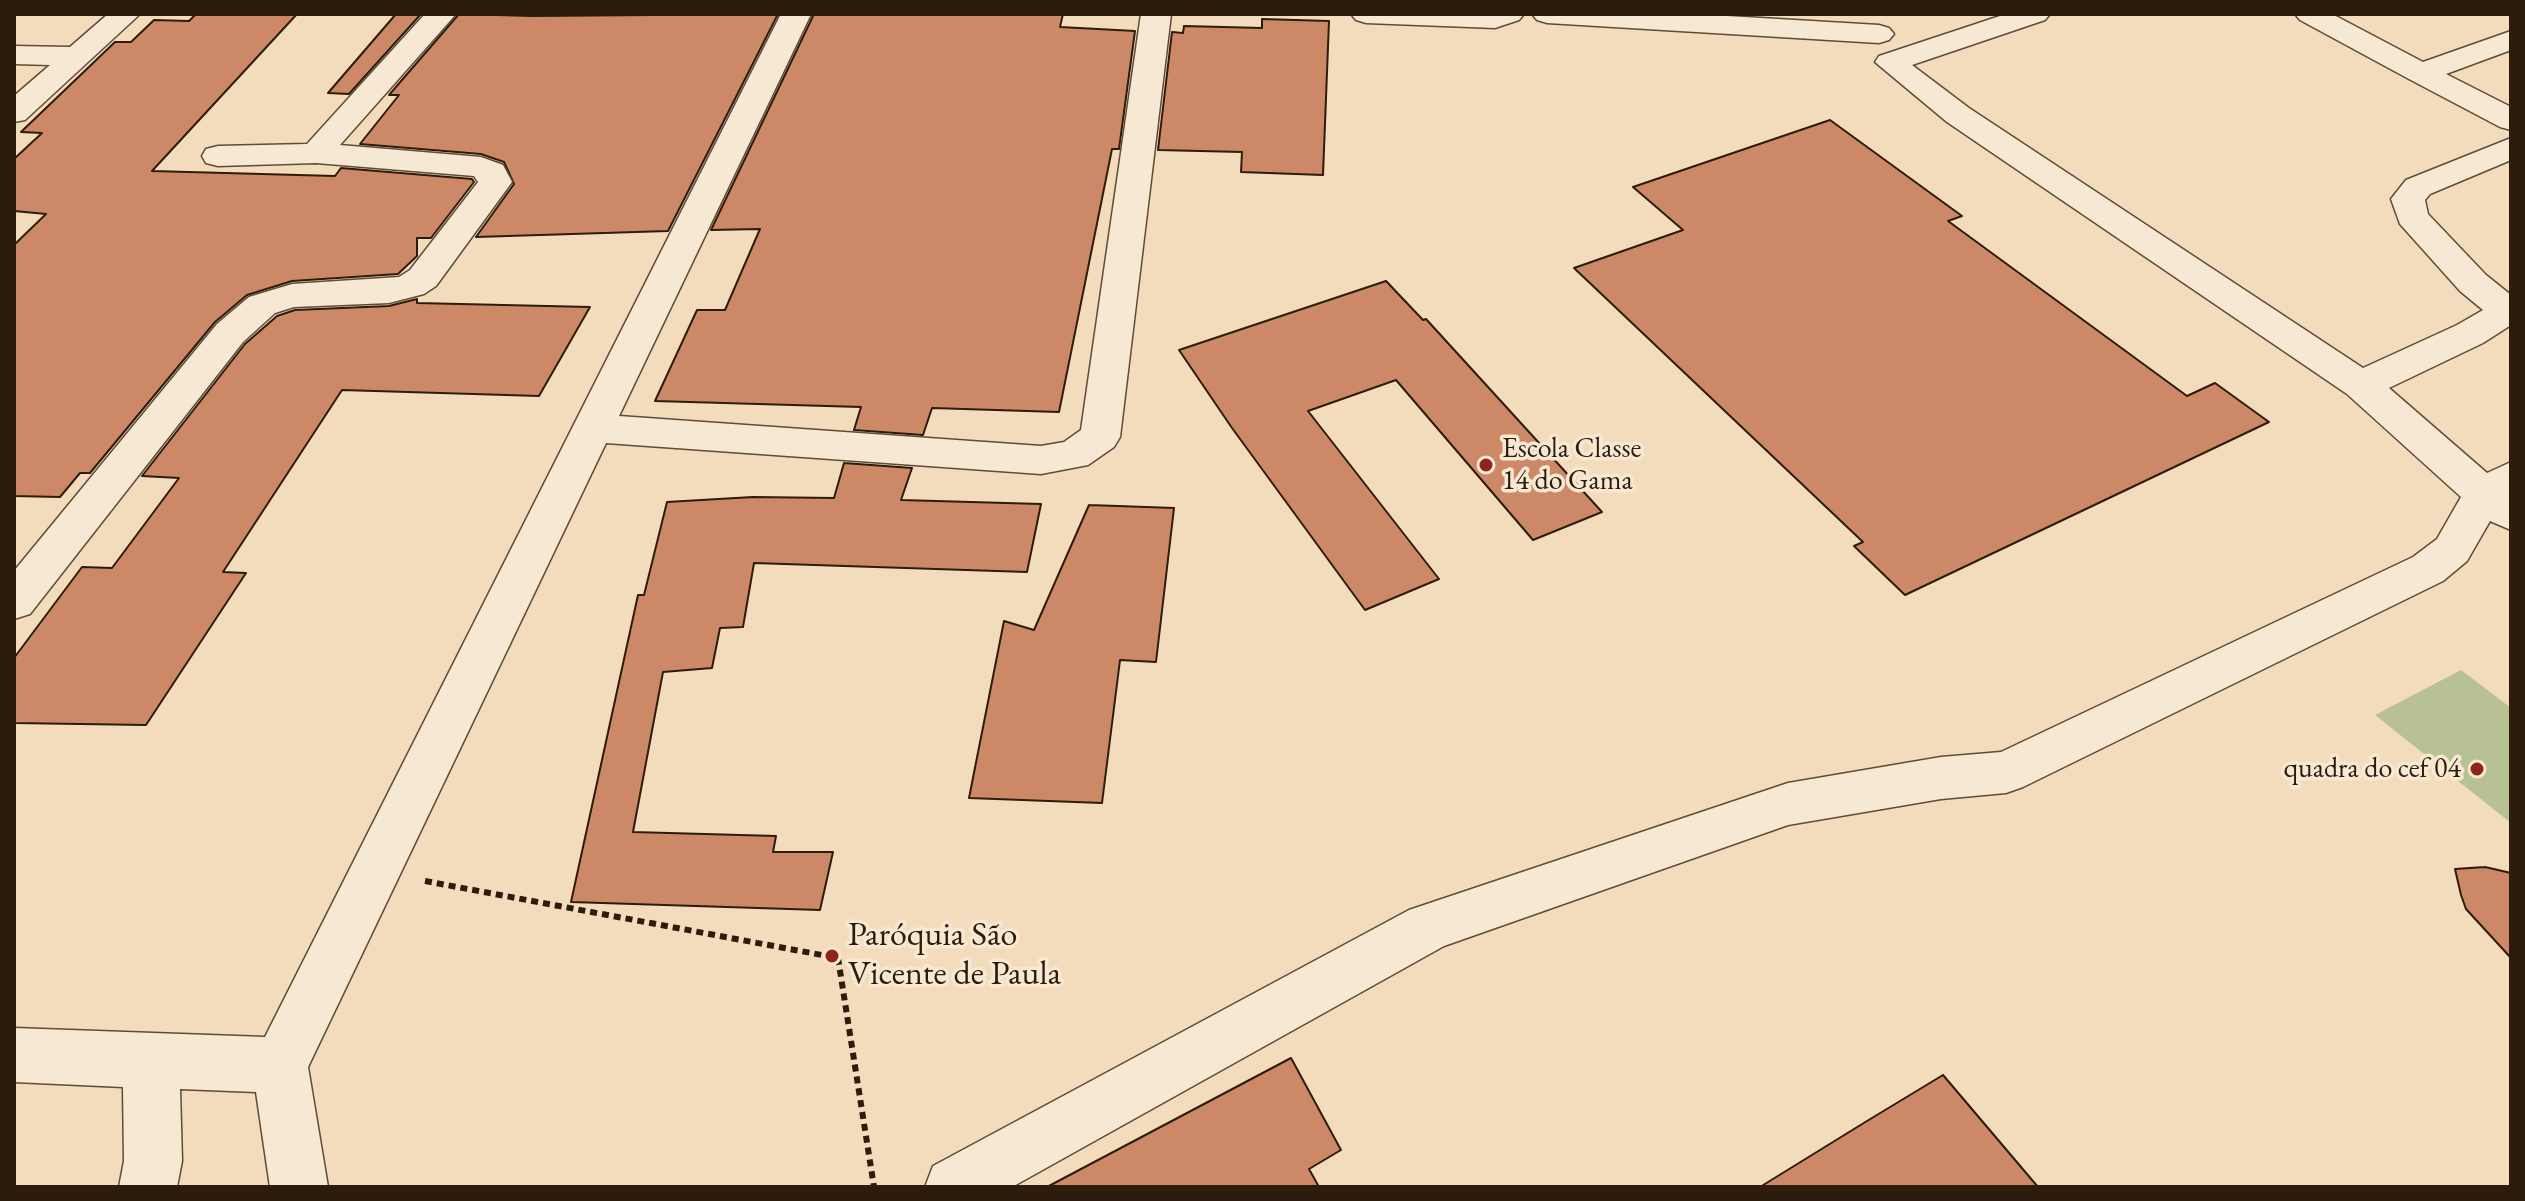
<!DOCTYPE html>
<html>
<head>
<meta charset="utf-8">
<style>
  body { margin:0 }
  #map { position:relative; width:2525px; height:1201px; overflow:hidden; background:#f2dcbb; font-family:"EB Garamond",serif }
  canvas { display:block }
  .frame { position:absolute; inset:0; border:16px solid #2d1c0b; pointer-events:none }
</style>
</head>
<body>
<div id="map">
<canvas width="2525" height="1201"></canvas>
<div class="frame"></div>
</div>
<script>
const c = document.querySelector('canvas').getContext('2d');
c.lineJoin = 'round';
function fill(path, color) {
  c.fillStyle = color;
  c.fill(path, 'evenodd');
}
function shape(rows) {
  const path = new Path2D();
  for (const r of rows) {
    path.moveTo(r[0], r[1]);
    for (let i = 2; i < r.length; i += 2) path.lineTo(r[i], r[i + 1]);
  }
  return path;
}
function strokePath(path, color, width, dash) {
  c.strokeStyle = color;
  c.lineWidth = width;
  c.lineCap = dash ? 'butt' : 'round';
  c.setLineDash(dash || []);
  c.stroke(path);
}
function write(font, color, halo, rows, align = 'center') {
  c.font = font + ' "EB Garamond",serif';
  c.lineWidth = 7;
  c.setLineDash([]);
  c.textBaseline = 'middle';
  c.strokeStyle = halo;
  c.fillStyle = color;
  for (const [text, x, y, turn = 0] of rows) {
    c.save();
    c.translate(x, y);
    c.rotate((+turn || 0) * Math.PI / 180);
    c.textAlign = isNaN(turn) ? turn : align;
    if (halo) c.strokeText(text, 0, 0);
    c.fillText(text, 0, 0);
    c.restore();
  }
}
const green = shape([
  [2461,670,2511,708,2511,823,2375,715]
]);
const building = shape([
  [196,14,297,14,152,171,335,176,341,168,472,179,474,182,431,238,417,238,417,256,398,274,292,281,247,295,215,322,90,473,80,473,60,497,14,496,14,245,46,214,14,211,14,159,42,133,21,132,115,42,131,42,154,20,189,21,196,14],
  [396,14,421,14,349,94,328,93,396,14],
  [459,14,532,16,778,14,668,231,476,237,514,184,504,162,481,154,360,144,399,95,389,95,459,14],
  [814,14,1063,14,1060,27,1135,31,1119,149,1112,149,1059,412,932,408,923,435,854,430,861,407,655,401,697,310,725,310,760,229,711,230,814,14],
  [1262,19,1329,21,1323,175,1241,172,1242,152,1158,150,1172,32,1183,33,1184,26,1262,28,1262,19],
  [1830,120,1962,216,1948,221,2187,396,2215,383,2269,422,1905,595,1854,546,1863,542,1574,268,1683,230,1633,187,1830,120],
  [1386,281,1423,320,1426,319,1602,512,1533,540,1396,380,1308,411,1439,579,1365,610,1232,428,1179,350,1386,281],
  [417,299,417,303,590,307,539,396,342,390,223,572,246,573,146,725,14,723,14,658,82,567,112,568,179,478,142,476,245,344,277,316,295,310,389,306,417,299],
  [844,463,912,468,901,500,1041,504,1027,572,754,563,743,627,720,628,712,668,663,672,633,832,776,836,773,852,833,852,820,910,571,902,638,595,644,595,667,502,753,497,834,498,844,463],
  [1089,505,1174,508,1156,662,1120,660,1102,803,969,798,1004,621,1034,630,1089,505],
  [2485,867,2511,873,2511,958,2466,909,2461,895,2455,869,2485,867],
  [1291,1058,1341,1150,1309,1169,1319,1187,1047,1187,1291,1058],
  [1943,1075,2038,1187,1760,1187,1867,1121,1943,1075]
]);
const path = shape([
  [425,881,838,958,874,1187]
]);
const minor = shape([
  [108,14,140,14,25,120,14,122,14,96,50,65,14,64,14,46,70,47,108,14],
  [425,14,456,14,340,145,481,157,503,165,512,182,436,286,424,294,389,303,294,307,275,313,243,342,30,614,14,619,14,571,217,324,249,297,292,284,399,277,410,270,478,182,474,176,316,163,218,166,206,163,202,156,206,149,218,146,307,144,425,14],
  [781,14,811,14,619,416,1041,446,1064,442,1081,430,1141,14,1171,14,1120,437,1114,447,1088,465,1041,474,606,443,308,1067,328,1187,270,1187,256,1092,180,1089,182,1161,177,1187,119,1187,124,1161,123,1087,14,1082,14,1028,265,1037,781,14],
  [1351,14,1524,14,1519,20,1495,28,1366,23,1356,20,1351,14],
  [1532,14,1693,14,1879,25,1889,28,1894,34,1889,40,1879,43,1547,23,1537,20,1532,14],
  [2006,14,2050,14,2045,20,1912,65,1969,108,2363,368,2457,325,2483,310,2460,291,2400,224,2391,199,2406,180,2511,138,2511,160,2430,194,2425,200,2428,214,2486,275,2511,295,2511,325,2483,343,2389,388,2487,473,2511,462,2511,530,2490,521,2467,561,2443,581,2023,787,2006,793,1941,799,1788,825,1444,946,1012,1187,925,1187,933,1166,1409,910,1788,783,1941,757,2001,752,2413,557,2437,539,2461,497,2347,394,1947,122,1875,62,1879,56,2006,14],
  [2295,14,2332,14,2423,62,2511,31,2511,50,2446,74,2511,107,2511,130,2500,127,2409,79,2300,20,2295,14]
]);
const markers = [
  [1486,465,8,"#8f2418"],
  [2477,769,8,"#8f2418"],
  [832,956,8,"#8f2418"]
];
const poiNames = [
  ["Escola Classe",1502,449],
  ["14 do Gama",1502,481],
  ["quadra do cef 04",2461,769,"right"]
];
const nearPoinames = [
  ["Paróquia São",848,936],
  ["Vicente de Paula",848,975]
];
fill(green, '#b7c193');
fill(building, '#cd8967');
strokePath(building, '#2d1c0b', 2);
strokePath(minor, '#5e4c37', 3);
strokePath(path, '#2d1c0b', 6, [7, 5]);
fill(minor, '#f7e8d3');
for (const [x, y, r, color] of markers) {
  const dot = new Path2D();
  dot.arc(x, y, r, 0, 2 * Math.PI);
  c.fillStyle = color;
  c.fill(dot);
  strokePath(dot, '#f7e8d3', 3);
}
write('28px', '#2d1c0b', '#f7e8d3', poiNames, 'left');
write('34px', '#2d1c0b', '#f7e8d3', nearPoinames, 'left');
</script>
</body>
</html>
